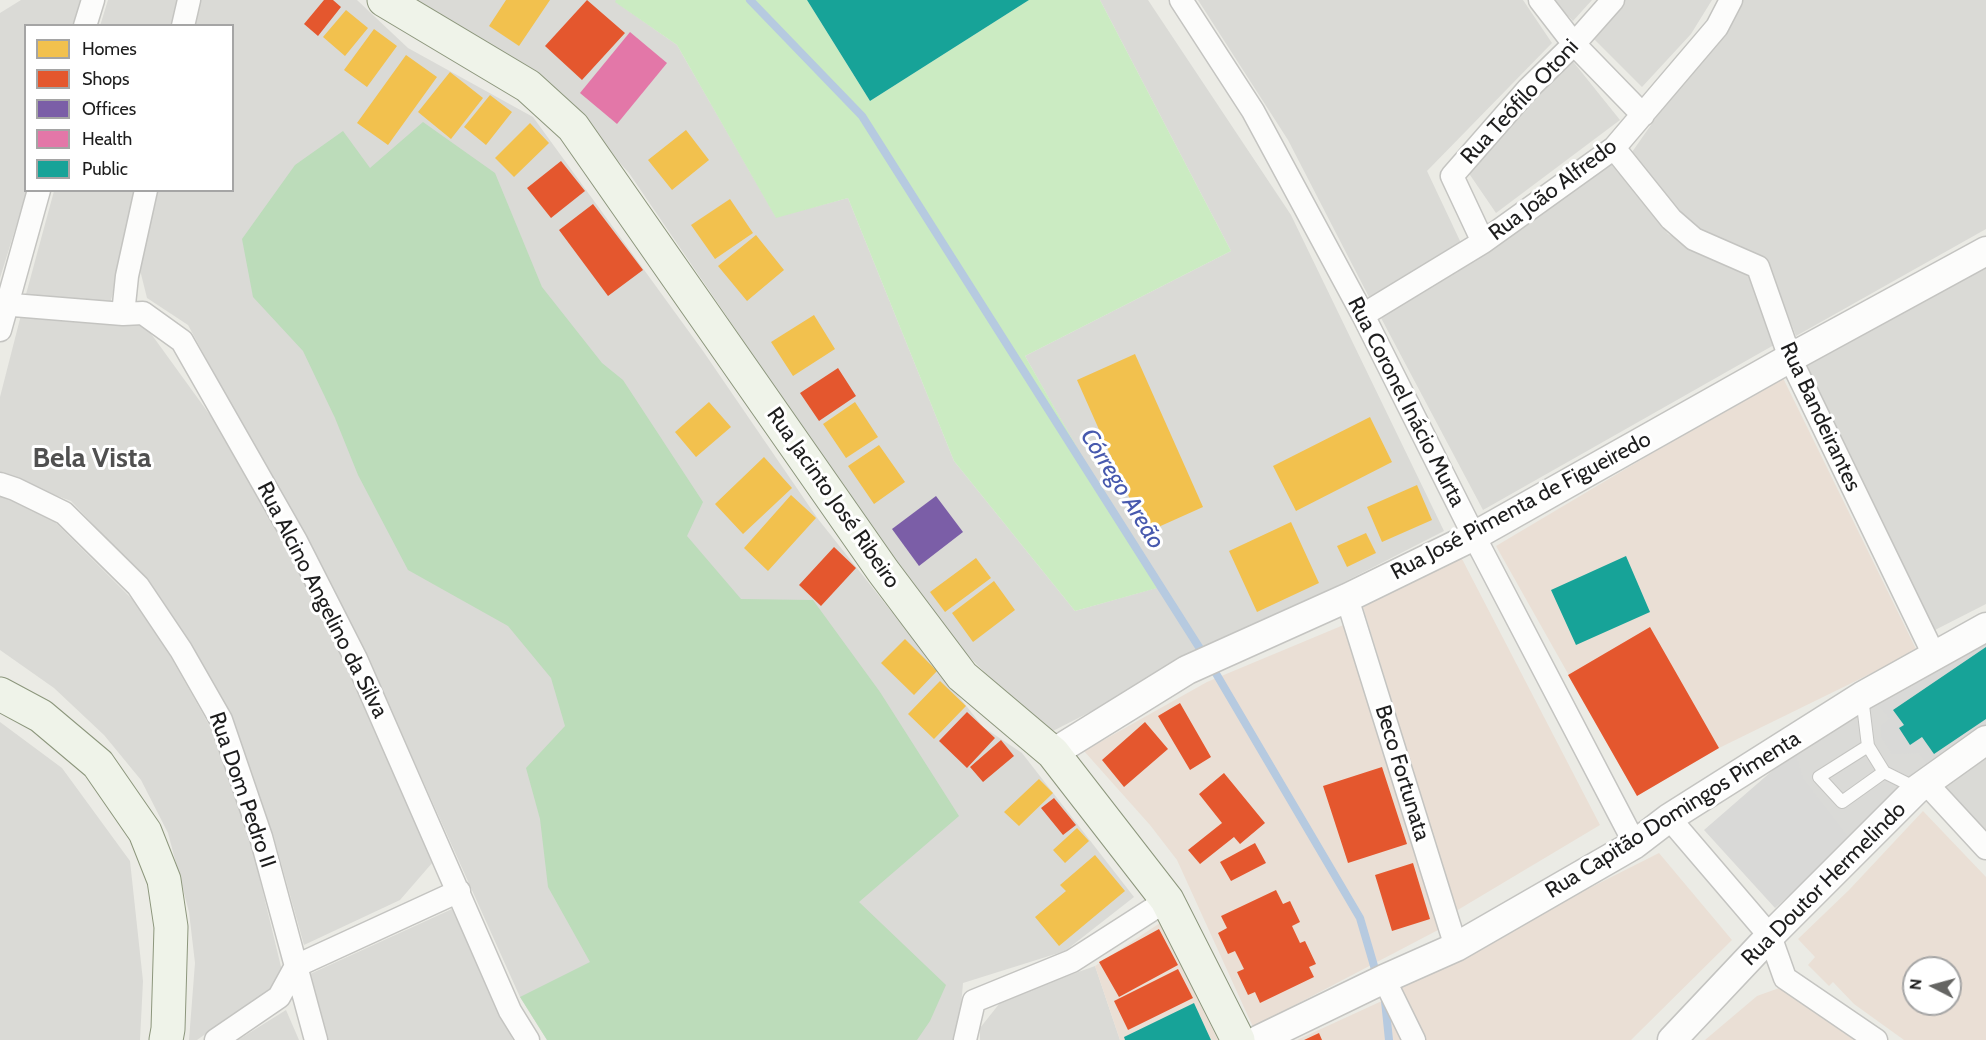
<!DOCTYPE html>
<html>
<head>
<meta charset="utf-8">
<style>
  body { margin:0 }
  #map { position:relative; width:1986px; height:1040px; overflow:hidden; background:#ebebe5; font-family:Cabin,sans-serif }
  canvas { display:block }
  .legend { position:absolute; left:24px; top:24px; width:210px; height:168px; box-sizing:border-box; background:#fff; border:2px solid #a5a5a5; margin:0; padding:8px 10px; list-style:none; font-size:18px; color:#1d1d1d }
  .legend li { display:flex; align-items:center; gap:12px; height:30px }
  .legend b { width:30px; border:2px solid #a5a5a5 }
  .north { position:absolute; left:1902px; top:956px; width:60px; height:60px; box-sizing:border-box; background:#fff; border:2px solid #a5a5a5; border-radius:50%; rotate:276deg; font-size:16px; font-weight:700; line-height:24px; text-align:center; color:#1d1d1d }
  .north::after { content:''; display:block; margin:auto; width:21px; height:27px; background:#656563; clip-path:polygon(50% 0,100% 100%,50% 72%,0 100%) }
</style>
</head>
<body>
<div id="map">
<canvas width="1986" height="1040"></canvas>
<ul class="legend">
<li><b style="height:16px;background:#f2c14e"></b>Homes</li>
<li><b style="height:16px;background:#e4572e"></b>Shops</li>
<li><b style="height:16px;background:#7b5ea7"></b>Offices</li>
<li><b style="height:16px;background:#e377a8"></b>Health</li>
<li><b style="height:16px;background:#17a398"></b>Public</li>
</ul>
<div class="north">N</div>
</div>
<script>
const c = document.querySelector('canvas').getContext('2d');
c.lineJoin = 'round';
function fill(path, color) {
  c.fillStyle = color;
  c.fill(path, 'evenodd');
}
function shape(rows) {
  const path = new Path2D();
  for (const r of rows) {
    path.moveTo(r[0], r[1]);
    for (let i = 2; i < r.length; i += 2) path.lineTo(r[i], r[i + 1]);
  }
  return path;
}
function strokePath(path, color, width, dash) {
  c.strokeStyle = color;
  c.lineWidth = width;
  c.lineCap = dash ? 'butt' : 'round';
  c.setLineDash(dash || []);
  c.stroke(path);
}
function write(font, color, halo, rows, align = 'center') {
  c.font = font + ' Cabin,sans-serif';
  c.lineWidth = 6;
  c.setLineDash([]);
  c.textBaseline = 'middle';
  c.strokeStyle = halo;
  c.fillStyle = color;
  for (const [text, x, y, turn = 0] of rows) {
    c.save();
    c.translate(x, y);
    c.rotate((+turn || 0) * Math.PI / 180);
    c.textAlign = isNaN(turn) ? turn : align;
    if (halo) c.strokeText(text, 0, 0);
    c.fillText(text, 0, 0);
    c.restore();
  }
}
const residential = shape([
  [21,0,84,0,77,25,26,26,27,191,0,278,0,13],
  [108,0,179,0,173,25,100,26],
  [199,0,357,0,408,48,533,117,703,351,818,519,983,727,1022,753,1134,897,1065,951,963,983,958,1040,547,1040,520,997,365,652,188,325,147,298,140,270,158,191,232,190,232,26,193,25],
  [412,0,616,0,616,2,677,45,776,217,848,198,954,461,1075,611,1156,588,1025,356,1231,251,1100,0,1148,0,1291,215,1444,531,1047,734,938,626,629,173,538,73],
  [1198,0,1523,0,1552,43,1427,171,1461,243,1370,299,1288,140],
  [1553,0,1592,0,1573,21],
  [1624,0,1712,0,1691,34,1642,87,1591,36],
  [1729,0,1986,0,1986,229,1796,336,1766,259,1709,237,1676,211,1630,155,1715,33],
  [1571,59,1620,120,1496,213,1468,172],
  [1611,164,1668,234,1750,271,1774,345,1483,510,1380,316],
  [54,191,136,191,110,305,25,298],
  [1986,259,1986,604,1935,630,1805,361],
  [21,315,144,324,215,422,317,602,433,862,400,900,304,945,274,838,233,724,151,585,71,501,0,475,0,397],
  [0,493,42,509,146,613,217,739,251,843,284,979,197,1040,189,1040,195,963,189,912,168,833,141,780,104,735,54,688,0,650],
  [0,722,62,768,130,861,143,981,140,1040,0,1040],
  [1986,757,1986,832,1944,786],
  [452,909,513,1040,327,1040,310,974],
  [1095,966,1120,1040,980,1040,980,1028,1003,999],
  [286,1010,299,1040,238,1040]
]);
const commercial = shape([
  [1782,376,1917,651,1719,748,1637,796,1496,546],
  [1461,557,1600,825,1456,911,1363,607],
  [1346,624,1439,925,1438,930,1253,1027,1177,860,1150,825,1084,751,1207,682],
  [1923,811,1986,877,1986,1040,1904,1040,1854,1004,1833,982,1829,986,1808,965,1815,957,1798,939,1849,890],
  [1914,968,1950,968,1950,1004,1914,1004],
  [1659,853,1732,940,1631,1040,1425,1040,1399,984],
  [1160,923,1218,1040,1120,1040,1095,966],
  [1782,987,1854,1040,1705,1040,1757,996],
  [1384,1000,1404,1040,1297,1040]
]);
const religious = shape([
  [1986,643,1986,726,1945,755,1775,908,1704,830,1795,751,1874,698]
]);
const grass = shape([
  [616,0,807,0,870,101,1029,0,1100,0,1231,251,1025,356,1157,588,1075,611,954,461,848,198,776,218,677,45,615,2]
]);
const forest = shape([
  [423,122,495,173,542,287,602,363,623,380,703,502,687,536,741,599,813,600,880,692,959,816,859,902,946,985,930,1021,917,1040,547,1040,520,997,590,962,548,887,540,819,526,768,565,726,551,678,508,626,408,570,358,475,335,418,303,351,253,297,242,239,295,165,343,131,370,168]
]);
const parking = shape([
  [1874,698,1890,719,1881,726,1881,736,1892,754,1919,753,1930,767,1850,840,1803,779,1795,751]
]);
const homes = shape([
  [506,0,550,0,519,46,489,26],
  [346,10,368,28,345,56,323,37],
  [374,29,397,46,367,87,344,70],
  [406,55,437,77,388,145,357,123],
  [450,72,483,98,451,139,418,112],
  [490,95,512,112,486,145,464,127],
  [530,123,549,143,514,177,495,158],
  [686,130,709,160,672,190,648,160],
  [730,199,753,233,715,259,691,225],
  [756,235,784,270,747,301,718,266],
  [814,315,835,349,793,376,771,342],
  [1135,354,1203,507,1145,533,1077,380],
  [709,402,731,427,696,457,675,432],
  [855,402,878,437,846,458,823,424],
  [1370,417,1392,462,1296,511,1273,466],
  [879,445,905,482,874,504,848,466],
  [764,457,792,488,743,534,715,504],
  [1417,485,1432,520,1382,542,1367,507],
  [791,495,816,518,768,571,744,548],
  [1291,522,1319,583,1257,612,1229,551],
  [1366,533,1376,553,1347,567,1337,546],
  [976,558,991,578,945,612,930,592],
  [994,581,1015,610,973,642,952,613],
  [905,639,937,671,914,695,881,663],
  [940,681,966,706,934,739,908,714],
  [1039,779,1053,793,1019,826,1004,812],
  [1077,828,1089,841,1065,863,1053,850],
  [1095,855,1125,891,1059,946,1035,917,1066,891,1060,885]
]);
const shops = shape([
  [324,0,333,0,341,7,318,36,304,24],
  [587,0,625,33,582,80,545,46],
  [561,161,585,191,551,218,527,188],
  [593,204,643,270,608,296,559,230],
  [838,368,856,396,819,421,800,393],
  [834,547,856,568,821,606,799,585],
  [1650,627,1719,748,1637,796,1568,675],
  [1180,703,1211,757,1190,770,1158,716],
  [967,712,995,738,967,768,939,741],
  [1145,722,1168,749,1124,787,1102,760],
  [1001,740,1014,756,983,782,970,767],
  [1382,767,1407,844,1348,863,1323,786],
  [1224,773,1265,823,1240,844,1234,837,1200,864,1188,850,1222,823,1199,794],
  [1054,798,1076,825,1063,835,1041,808],
  [1255,843,1266,863,1231,881,1220,862],
  [1413,863,1430,919,1392,931,1375,875],
  [1276,890,1283,904,1290,901,1300,922,1292,926,1300,943,1305,941,1316,964,1309,967,1314,977,1260,1003,1255,992,1248,995,1237,972,1244,969,1235,951,1228,954,1218,933,1227,928,1221,916],
  [1159,929,1178,965,1119,997,1099,962],
  [1178,969,1193,998,1128,1030,1114,1001],
  [1319,1033,1322,1040,1304,1040]
]);
const offices = shape([
  [936,496,963,532,919,566,892,529]
]);
const health = shape([
  [630,32,667,63,617,124,580,93]
]);
const public = shape([
  [807,0,1029,0,870,101],
  [1626,556,1650,612,1576,645,1551,590],
  [1986,647,1986,719,1934,754,1922,737,1910,745,1899,728,1904,725,1893,710],
  [1194,1003,1211,1040,1125,1040,1124,1037]
]);
const stream = shape([
  [750,0,862,116,1204,655],
  [1211,665,1360,918,1377,976],
  [1385,1001,1389,1040]
]);
const service = shape([
  [1862,697,1868,746,1884,772,1908,784,1916,790],
  [1868,746,1819,777,1842,802,1884,772]
]);
const minor = shape([
  [1181,0,1253,111,1363,315,1474,536,1635,844],
  [1540,0,1574,44,1643,115],
  [85,26,93,0],
  [183,26,189,0],
  [1614,148,1671,219,1694,239,1758,267,1790,358,1934,655],
  [1483,242,1452,176,1528,89,1574,44,1613,0],
  [0,304,123,314,143,313,182,341,296,541,356,659,510,1011,528,1040],
  [123,314,127,276,146,190],
  [1363,315,1483,242,1614,148,1717,27,1731,0],
  [0,330,39,190],
  [0,484,15,489,64,513,138,586,181,650,221,720,261,837,316,1040],
  [1347,598,1456,947],
  [1925,782,1986,848],
  [1669,818,1770,936,1785,978,1876,1040],
  [1384,979,1414,1040],
  [216,1040,279,997,296,966,459,891],
  [965,1040,974,1001,1072,961,1167,900]
]);
const tertiary = shape([
  [1053,753,1187,670,1347,598,1474,536,1790,358,1986,251],
  [1258,1040,1384,979,1456,947,1635,844,1669,818,1862,696,1986,627],
  [1672,1040,1770,936,1916,790,1986,740]
]);
const secondary = shape([
  [384,0,528,86,573,127,883,571,962,676,1053,753,1167,900,1238,1040],
  [0,694,41,716,98,764,145,832,164,880,171,927,168,1029,166,1040]
]);
const streetNames = [
  ["Rua Teófilo Otoni",1520,102,-47],
  ["Rua João Alfredo",1553,190,-37],
  ["Rua Coronel Inácio Murta",1406,402,63],
  ["Rua Bandeirantes",1820,417,65],
  ["Rua Jacinto José Ribeiro",833,498,55],
  ["Rua José Pimenta de Figueiredo",1521,506,-28],
  ["Rua Alcino Angelino da Silva",322,600,63],
  ["Beco Fortunata",1402,773,73],
  ["Rua Dom Pedro II",242,790,71],
  ["Rua Capitão Domingos Pimenta",1673,815,-32],
  ["Rua Doutor Hermelindo",1824,884,-45]
];
const waterNames = [
  ["Córrego Areão",1122,489,58]
];
const districtNames = [
  ["Bela Vista",92,459]
];
fill(residential, '#dadad6');
fill(commercial, '#eadfd5');
fill(religious, '#d9d9d7');
fill(grass, '#cbebc2');
fill(forest, '#bcdcba');
fill(parking, '#dadad7');
fill(homes, '#f2c14e');
fill(shops, '#e4572e');
fill(offices, '#7b5ea7');
fill(health, '#e377a8');
fill(public, '#17a398');
strokePath(stream, '#b6cae0', 8);
strokePath(service, '#c4c4c1', 14);
strokePath(minor, '#c4c4c1', 25);
strokePath(tertiary, '#c4c4c1', 31);
strokePath(secondary, '#8c967c', 35);
strokePath(service, '#fcfcfb', 12);
strokePath(minor, '#fcfcfb', 22);
strokePath(tertiary, '#fcfcfb', 28);
strokePath(secondary, '#eff3e9', 33);
write('22px', '#1d1d1d', '#fff', streetNames);
write('italic 24px', '#4759ae', '#fff', waterNames);
write('bold 28px', '#505050', '#fff', districtNames);
</script>
</body>
</html>
